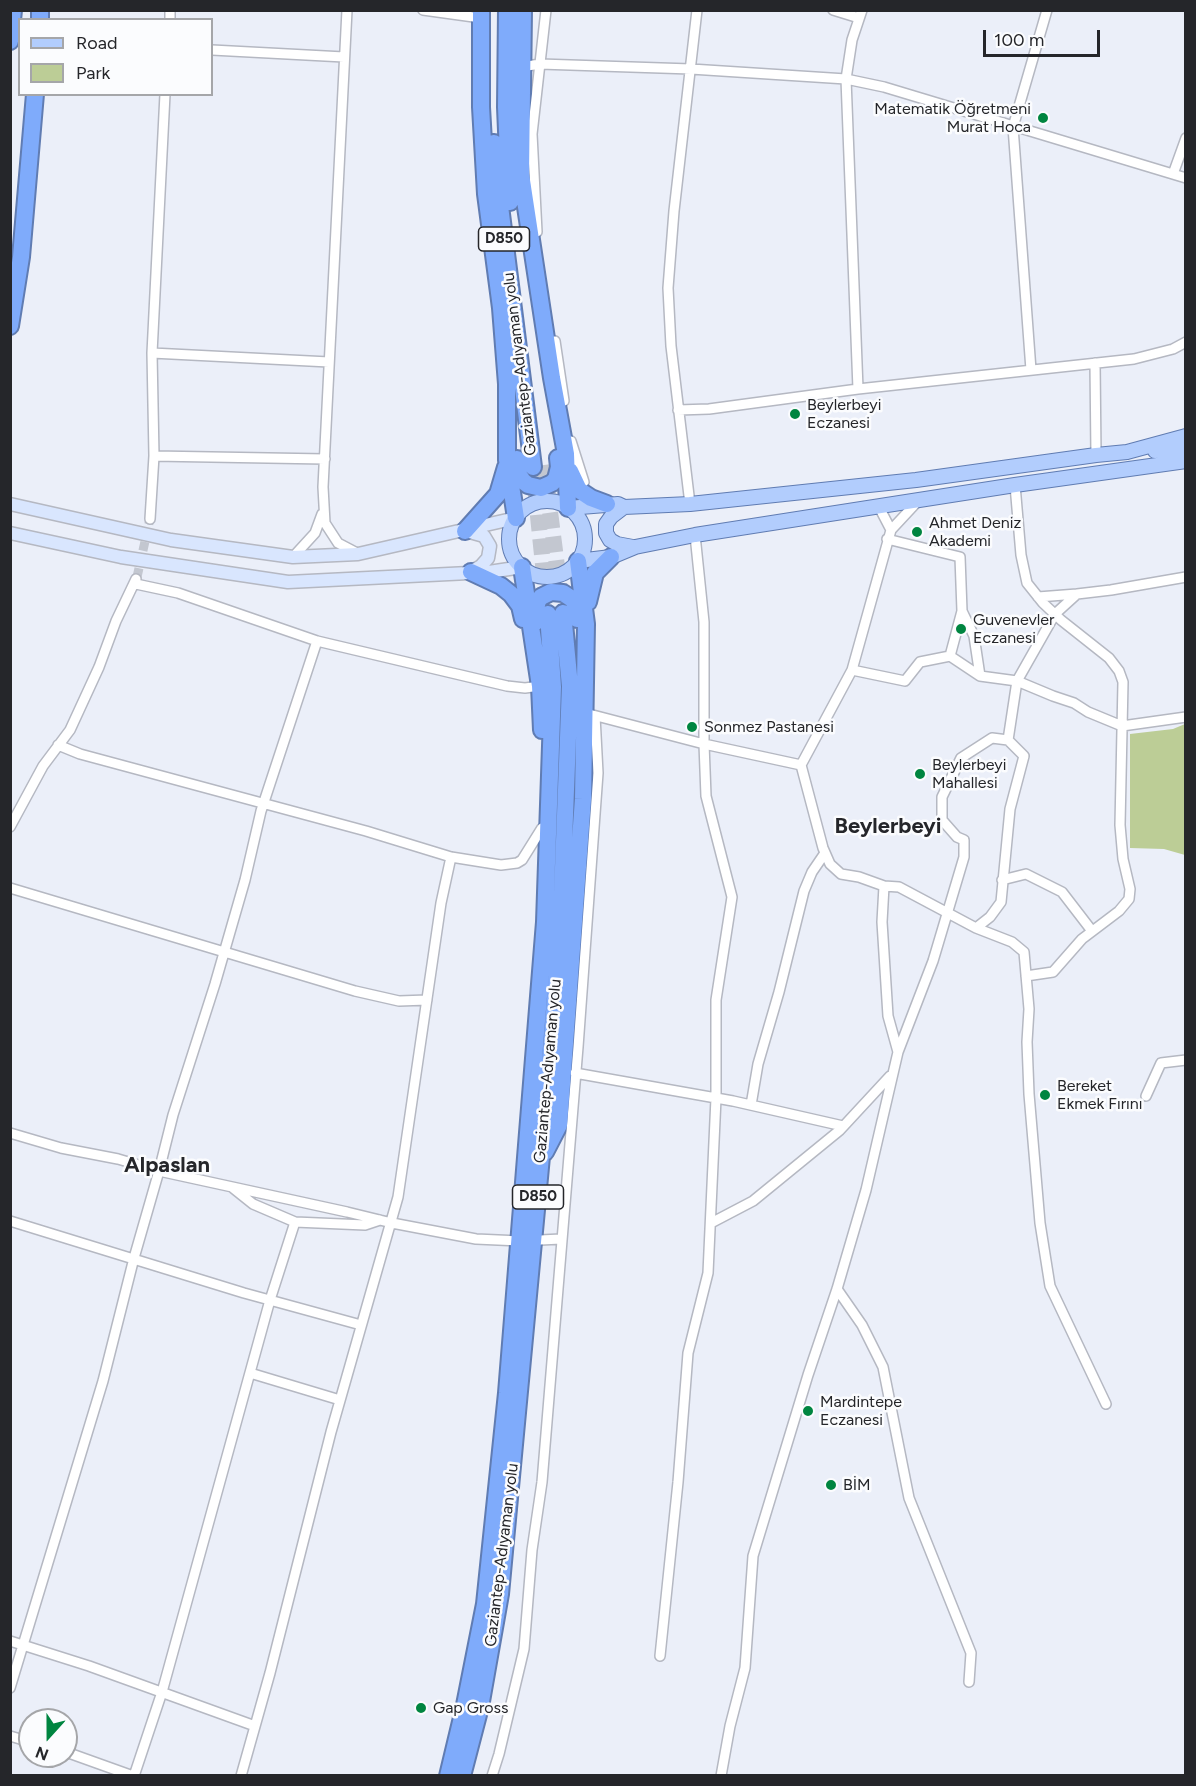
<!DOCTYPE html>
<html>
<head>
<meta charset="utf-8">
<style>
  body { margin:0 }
  #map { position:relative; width:1196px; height:1786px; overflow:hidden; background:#ebeff9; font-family:Figtree,sans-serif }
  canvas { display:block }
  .frame { position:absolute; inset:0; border:12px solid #25262a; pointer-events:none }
  .legend { position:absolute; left:18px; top:18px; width:195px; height:78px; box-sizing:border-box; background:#fbfcfe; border:2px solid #a5a6a9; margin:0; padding:8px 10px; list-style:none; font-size:18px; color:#25262a }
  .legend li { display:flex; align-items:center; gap:12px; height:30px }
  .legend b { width:30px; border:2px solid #a5a6a9 }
  .north { position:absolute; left:18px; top:1708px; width:60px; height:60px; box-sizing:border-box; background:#fbfcfe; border:2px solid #a5a6a9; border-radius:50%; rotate:201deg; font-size:16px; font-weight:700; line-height:24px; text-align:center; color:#25262a }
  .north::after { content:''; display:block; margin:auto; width:21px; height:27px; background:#008540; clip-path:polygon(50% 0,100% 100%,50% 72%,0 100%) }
  .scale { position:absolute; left:983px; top:30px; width:117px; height:27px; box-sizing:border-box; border:3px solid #25262a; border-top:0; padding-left:8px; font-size:18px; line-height:21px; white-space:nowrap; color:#25262a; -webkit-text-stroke:4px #fbfcfe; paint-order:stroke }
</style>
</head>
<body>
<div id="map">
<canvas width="1196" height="1786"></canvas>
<div class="frame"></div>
<ul class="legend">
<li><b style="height:8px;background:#b2cdfd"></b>Road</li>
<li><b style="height:16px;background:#bccd96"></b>Park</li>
</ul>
<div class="north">N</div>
<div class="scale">100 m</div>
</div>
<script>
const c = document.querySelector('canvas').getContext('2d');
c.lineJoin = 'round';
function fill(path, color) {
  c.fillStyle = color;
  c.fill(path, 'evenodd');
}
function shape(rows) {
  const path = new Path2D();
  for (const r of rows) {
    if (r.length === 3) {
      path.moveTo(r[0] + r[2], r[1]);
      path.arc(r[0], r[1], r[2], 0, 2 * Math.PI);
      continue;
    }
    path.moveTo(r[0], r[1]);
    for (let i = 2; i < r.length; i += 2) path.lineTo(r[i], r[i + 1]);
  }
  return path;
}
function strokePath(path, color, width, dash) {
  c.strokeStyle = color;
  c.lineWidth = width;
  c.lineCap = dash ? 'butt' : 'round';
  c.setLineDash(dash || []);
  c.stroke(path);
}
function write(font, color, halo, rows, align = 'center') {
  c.font = font + ' Figtree,sans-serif';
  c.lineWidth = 5;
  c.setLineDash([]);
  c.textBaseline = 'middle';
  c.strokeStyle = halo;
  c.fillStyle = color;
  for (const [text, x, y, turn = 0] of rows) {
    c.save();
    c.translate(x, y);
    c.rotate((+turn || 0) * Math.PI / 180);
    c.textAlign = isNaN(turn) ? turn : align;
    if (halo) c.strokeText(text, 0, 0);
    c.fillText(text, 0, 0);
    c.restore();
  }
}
const green = shape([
  [1185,724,1185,855,1164,849,1130,848,1130,734,1173,729]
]);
const streetTunnel = shape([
  [137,577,150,519]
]);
const highwayTunnel = shape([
  [544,465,563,613],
  [533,467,548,614]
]);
const street = shape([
  [347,10,323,487,325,523,338,543,357,553],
  [423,10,481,18],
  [833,10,859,18],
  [170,20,170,10],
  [212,50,344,57],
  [521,67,540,64,691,69,846,79,884,87,1186,178],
  [1173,174,1186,138],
  [537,232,532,134,546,10],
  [555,341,564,401],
  [152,353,329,362],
  [1095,363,1096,455],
  [1031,370,1013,127,1047,10],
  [858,389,846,79,852,40,862,10],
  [678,410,709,409,858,389,1134,359,1173,349,1186,342],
  [571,441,584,482],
  [154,456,325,459],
  [1015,485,1021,555,1027,583,1043,603,1061,620,1109,658,1119,671,1123,682,1120,825,1123,859,1130,889,1129,899,1119,911,1082,939,1053,972,1026,976],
  [918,501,891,530,852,670,801,765,823,848,830,864,841,874,859,877,884,886,899,887,976,928,1012,942,1024,952,1029,1009,1027,1042,1029,1094,1040,1223,1050,1286,1106,1404],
  [690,504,671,346,668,288,674,211,697,10],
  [879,507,891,530],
  [150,519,154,456,152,353,165,94],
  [293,557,315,533,322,514],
  [136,584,178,593,317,641,507,686,525,688,540,686],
  [1038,597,1077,594],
  [962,611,974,636,980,676],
  [950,656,980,676,1017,681,1053,696,1074,703,1088,712,1122,726,1186,717],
  [852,670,905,681,920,662,950,656,962,611,960,557,887,539],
  [589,714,704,744,801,765],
  [58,745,80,754,366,831,451,857,501,865,517,863,522,860,542,828],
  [10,827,43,766,70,730,99,667,116,621,136,579],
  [1002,880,1026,874,1062,892,1092,931],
  [884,886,882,922,888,1016,898,1052],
  [10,888,355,991,399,1001,427,1000],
  [976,928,990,917,1001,902,1010,809,1024,756,1008,740,1017,681,1055,614,1077,594,1111,590,1186,577],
  [575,1073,733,1101,843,1126],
  [1146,1096,1161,1063,1186,1060],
  [751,1105,758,1064,779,992,804,891,812,872,825,853],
  [10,1133,61,1148,118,1159,159,1171,347,1212,392,1223,476,1239,520,1241,561,1239],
  [233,1188,253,1204,295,1222,365,1225,380,1220],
  [10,1221,244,1293,361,1325],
  [711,1223,753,1201,840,1130,890,1076],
  [837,1289,862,1325,883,1367,909,1498,971,1653,969,1682],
  [250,1373,340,1400],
  [10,1641,89,1666,255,1726],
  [660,1656,678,1482,688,1353,708,1273,716,1098,716,1000,732,897,706,796,704,744,704,622,695,535],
  [10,1688,103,1381,134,1258,159,1171,173,1115,215,984,245,880,261,811,317,641],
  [10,1736,30,1742],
  [66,1752,133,1776],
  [134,1776,162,1692,270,1300,295,1222],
  [241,1776,270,1673,331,1432,398,1197,441,903,451,857],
  [492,1776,499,1754,524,1649,532,1550,542,1482,578,1047,598,773,595,716],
  [721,1776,730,1726,745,1668,753,1556,808,1375,837,1289,866,1190,898,1052,933,961,964,857,964,840,957,837,942,820,942,797,961,758,992,738,1008,740]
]);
const secondary = shape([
  [10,504,171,540,293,557,358,554,516,518],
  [466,531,484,536,490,546,488,558,481,566,472,571],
  [10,533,121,557,288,582,489,572,522,567]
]);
const primary = shape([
  [1155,451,1186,448],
  [547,539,38],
  [624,507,611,517,606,524,606,533,610,540,617,544,633,547],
  [568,508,618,504,624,507,690,504,916,480,1096,455,1127,452,1186,436],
  [578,561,611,557,635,547,695,535,1015,485,1186,461]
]);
const highway = shape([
  [481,10,481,107,486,194,501,308,507,384,507,460,516,518],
  [507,10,506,107,510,202],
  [523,10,521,174,552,378,566,454,568,508],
  [40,20,40,10],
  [10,41,13,10],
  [494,143,500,206,533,467],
  [10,326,21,257,35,94],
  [517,459,519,475,523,481,528,485,541,488,552,483,556,479,559,467,558,458],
  [570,471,579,490,591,498,607,504],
  [465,531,498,494,506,467],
  [522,567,540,686,542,730],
  [471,572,501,586,511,594,520,606,523,619],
  [588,602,595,573,611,557],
  [536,622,535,612,538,601,541,597,551,592,563,593,572,599,575,604,577,619],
  [545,1152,559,1125,583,799,586,624,578,561],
  [448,1776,465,1705,485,1604,507,1393,545,922,553,687,548,614],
  [462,1776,480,1707,500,1594,552,1039,561,919,570,686,563,613]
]);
const markers = [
  [1043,118,6,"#008540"],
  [795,414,6,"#008540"],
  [917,532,6,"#008540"],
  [961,629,6,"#008540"],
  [692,727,6,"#008540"],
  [920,774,6,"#008540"],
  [1045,1095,6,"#008540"],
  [808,1411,6,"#008540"],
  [831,1485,6,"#008540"],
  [421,1708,6,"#008540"]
];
const shields = [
  [504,239,51],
  [538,1197,51]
];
const shieldNames = [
  ["D850",504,239],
  ["D850",538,1197]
];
const poiNames = [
  ["Matematik Öğretmeni",1031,109,"right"],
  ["Murat Hoca",1031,127,"right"],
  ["Beylerbeyi",807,405],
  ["Eczanesi",807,423],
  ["Ahmet Deniz",929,523],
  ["Akademi",929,541],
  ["Guvenevler",973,620],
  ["Eczanesi",973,638],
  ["Sonmez Pastanesi",704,727],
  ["Beylerbeyi",932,765],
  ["Mahallesi",932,783],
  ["Bereket",1057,1086],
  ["Ekmek Fırını",1057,1104],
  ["Mardintepe",820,1402],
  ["Eczanesi",820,1420],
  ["BİM",843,1485],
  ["Gap Gross",433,1708]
];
const streetNames = [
  ["Gaziantep-Adıyaman yolu",520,364,-97],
  ["Gaziantep-Adıyaman yolu",548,1071,-85],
  ["Gaziantep-Adıyaman yolu",502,1555,-83]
];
const districtNames = [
  ["Beylerbeyi",888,827],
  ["Alpaslan",167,1166]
];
fill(green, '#bccd96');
strokePath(streetTunnel, '#c3c7d0', 9, [9, 4.5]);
strokePath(highwayTunnel, '#c3c7d0', 16, [16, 8]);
strokePath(street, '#b5b8c2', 12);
strokePath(secondary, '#b5b8c2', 15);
strokePath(primary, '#607cb2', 16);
strokePath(highway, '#607cb2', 20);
strokePath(street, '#fff', 9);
strokePath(secondary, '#d9e6fe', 12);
strokePath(primary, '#b2cdfd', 14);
strokePath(highway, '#7fabfb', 16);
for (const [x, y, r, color] of markers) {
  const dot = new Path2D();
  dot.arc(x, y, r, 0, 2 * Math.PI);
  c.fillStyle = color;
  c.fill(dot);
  strokePath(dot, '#fbfcfe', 2);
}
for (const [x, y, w] of shields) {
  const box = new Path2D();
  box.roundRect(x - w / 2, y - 12, w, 24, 4.5);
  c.fillStyle = '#fbfcfe';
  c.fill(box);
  strokePath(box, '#25262a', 1.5);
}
write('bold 15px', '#25262a', null, shieldNames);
write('16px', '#25262a', '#fbfcfe', poiNames, 'left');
write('16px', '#25262a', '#fbfcfe', streetNames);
write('bold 22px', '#25262a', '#fbfcfe', districtNames);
</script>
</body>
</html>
